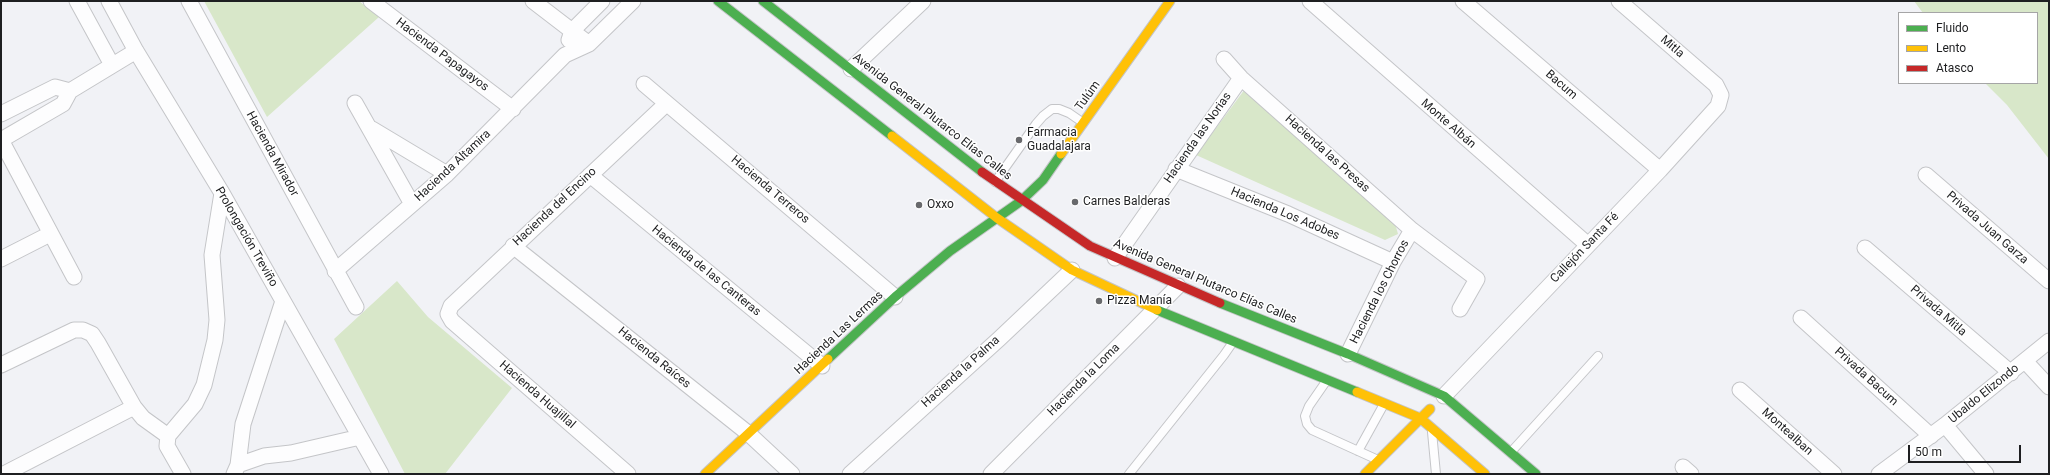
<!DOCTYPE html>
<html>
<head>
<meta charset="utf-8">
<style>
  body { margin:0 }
  #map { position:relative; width:2050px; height:475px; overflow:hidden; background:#f1f2f6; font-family:Roboto,sans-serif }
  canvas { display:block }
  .frame { position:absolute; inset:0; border:2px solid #1e1f21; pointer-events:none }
  .legend { position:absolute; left:1898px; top:12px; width:140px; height:72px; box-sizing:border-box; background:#fff; border:1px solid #a5a5a6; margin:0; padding:5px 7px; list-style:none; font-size:12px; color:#1e1f21 }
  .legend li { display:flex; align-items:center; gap:8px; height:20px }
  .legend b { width:20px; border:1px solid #a5a5a6 }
  .scale { position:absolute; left:1908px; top:445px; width:113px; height:18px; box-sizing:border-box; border:2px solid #1e1f21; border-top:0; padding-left:5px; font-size:12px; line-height:14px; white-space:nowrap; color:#1e1f21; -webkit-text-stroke:3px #fff; paint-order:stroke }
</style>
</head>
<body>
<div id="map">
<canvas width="2050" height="475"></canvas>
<div class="frame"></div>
<ul class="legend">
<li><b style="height:5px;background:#4caf50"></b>Fluido</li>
<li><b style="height:5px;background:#ffc107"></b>Lento</li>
<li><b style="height:5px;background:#c62828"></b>Atasco</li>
</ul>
<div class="scale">50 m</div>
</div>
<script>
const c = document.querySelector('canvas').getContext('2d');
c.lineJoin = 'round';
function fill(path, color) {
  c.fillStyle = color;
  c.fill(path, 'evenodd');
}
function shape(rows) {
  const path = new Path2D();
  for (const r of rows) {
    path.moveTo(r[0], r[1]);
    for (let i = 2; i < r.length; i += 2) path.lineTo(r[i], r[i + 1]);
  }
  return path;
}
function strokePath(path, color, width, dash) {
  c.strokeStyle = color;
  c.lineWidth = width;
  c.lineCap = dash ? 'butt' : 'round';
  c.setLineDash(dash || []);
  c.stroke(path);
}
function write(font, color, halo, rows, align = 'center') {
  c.font = font + ' Roboto,sans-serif';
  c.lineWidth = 3;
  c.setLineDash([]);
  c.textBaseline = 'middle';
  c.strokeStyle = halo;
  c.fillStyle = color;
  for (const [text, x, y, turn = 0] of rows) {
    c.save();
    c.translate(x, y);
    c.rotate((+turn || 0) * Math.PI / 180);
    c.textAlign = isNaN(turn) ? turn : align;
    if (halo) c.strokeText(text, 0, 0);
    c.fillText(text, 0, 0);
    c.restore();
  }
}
const green = shape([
  [204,1,359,1,379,17,267,117],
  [1914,1,2049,1,2049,159,2007,105,1985,83,2037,83,2037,13,1923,13],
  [1245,89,1394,220,1398,234,1385,240,1196,155],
  [397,281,428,317,512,388,445,474,405,474,334,339]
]);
const lane = shape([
  [995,182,1036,124,1043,116,1052,109,1059,109,1069,113,1082,122],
  [1327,380,1309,406,1305,416,1307,424,1312,430,1378,460],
  [1432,432,1436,474],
  [1358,451,1384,404],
  [1511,452,1598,356],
  [1129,474,1224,355,1233,342]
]);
const street = shape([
  [77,1,112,65],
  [109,1,136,51,222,193,381,474],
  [189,1,356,307],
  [371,1,513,109],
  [533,1,589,44],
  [1310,1,1588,245],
  [1463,1,1660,170],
  [569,40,572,31,602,1],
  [1224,59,1241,78,1412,230,1477,279,1460,309],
  [851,69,923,1],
  [644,84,895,297],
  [355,103,412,204],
  [1,114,55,87,70,91],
  [372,129,447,174],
  [1,140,63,104,70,91,136,51],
  [1,140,74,277],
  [1176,169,1288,214,1393,262],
  [590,175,822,366],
  [1926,175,2049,281],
  [513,246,749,434,792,474],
  [1865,248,2011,373],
  [1115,258,1241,78],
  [1,259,50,234],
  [335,271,447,174,565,55,589,44,633,1],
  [1801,318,1931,436],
  [1348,354,1393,262,1412,230],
  [2025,361,2049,387],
  [1,365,74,330,83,330,92,334,98,343,134,407,143,418,168,436],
  [1740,390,1834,474],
  [1444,396,1660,170,1718,106,1721,95,1716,85,1619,1],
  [1945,425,1986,474],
  [238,465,264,456,291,453,360,437],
  [1683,467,1691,474],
  [4,474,134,407],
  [183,474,167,446,168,436,195,404,204,385,215,340,217,320,212,255,222,193],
  [234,474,238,465,243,424,283,301],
  [628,474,452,321,448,314,451,306,666,104],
  [850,474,999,339,1072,270],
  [991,474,1178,286],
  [1879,474,1945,425,2049,341]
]);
const fast = shape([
  [718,1,892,136],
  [763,1,982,172],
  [1220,303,1348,354,1444,396,1536,474],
  [1157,310,1357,392],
  [828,359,895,297,950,251,1021,201,1043,180,1061,154]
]);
const slow = shape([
  [892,136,997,218,1072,270,1157,310],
  [1061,154,1170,1],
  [1357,392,1420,418,1485,474],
  [705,474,828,359],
  [1365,474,1430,409]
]);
const jam = shape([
  [982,172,1090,246,1220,303]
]);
const markers = [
  [1019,140,4,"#68696c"],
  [1075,202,4,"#68696c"],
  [919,205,4,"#68696c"],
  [1099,301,4,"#68696c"]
];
const streetNames = [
  ["Mitla",1672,47,41],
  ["Hacienda Papagayos",442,55,37],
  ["Bacum",1561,85,41],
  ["Tulúm",1088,96,-54],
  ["Avenida General Plutarco Elías Calles",932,117,38],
  ["Monte Albán",1448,124,41],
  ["Hacienda las Norias",1198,138,-55],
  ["Hacienda Mirador",272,154,61],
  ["Hacienda las Presas",1327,154,42],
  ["Hacienda Altamira",453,166,-43],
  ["Hacienda Terreros",770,190,40],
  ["Hacienda del Encino",555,207,-43],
  ["Hacienda Los Adobes",1285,214,23],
  ["Privada Juan Garza",1987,228,41],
  ["Prolongación Treviño",246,237,60],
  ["Callejón Santa Fé",1585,248,-46],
  ["Hacienda de las Canteras",706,271,39],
  ["Avenida General Plutarco Elías Calles",1205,282,23],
  ["Hacienda los Chorros",1380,292,-63],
  ["Privada Mitla",1938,311,41],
  ["Hacienda Las Lermas",839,333,-43],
  ["Hacienda Raíces",654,358,39],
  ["Hacienda la Palma",961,372,-42],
  ["Privada Bacum",1866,377,42],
  ["Hacienda la Loma",1084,380,-45],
  ["Ubaldo Elizondo",1984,394,-39],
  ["Hacienda Huajillal",537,395,41],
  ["Montealban",1787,432,42]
];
const poiNames = [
  ["Farmacia",1027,133],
  ["Guadalajara",1027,147],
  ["Carnes Balderas",1083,202],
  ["Oxxo",927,205],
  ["Pizza Manía",1107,301]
];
fill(green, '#d8e7c9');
strokePath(lane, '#c4c5c8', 10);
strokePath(street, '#c4c5c8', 17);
strokePath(fast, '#c4c5c8', 11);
strokePath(slow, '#c4c5c8', 11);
strokePath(jam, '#c4c5c8', 11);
strokePath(lane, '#fdfdfe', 8);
strokePath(street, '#fdfdfe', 15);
strokePath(fast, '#4caf50', 9);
strokePath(slow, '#ffc107', 9);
strokePath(jam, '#c62828', 9);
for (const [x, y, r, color] of markers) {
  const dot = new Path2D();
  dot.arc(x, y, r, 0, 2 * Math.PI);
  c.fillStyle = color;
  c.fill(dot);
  strokePath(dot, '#fff', 1.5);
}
write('12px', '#1e1f21', '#fff', streetNames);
write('12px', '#1e1f21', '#fff', poiNames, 'left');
</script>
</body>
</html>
